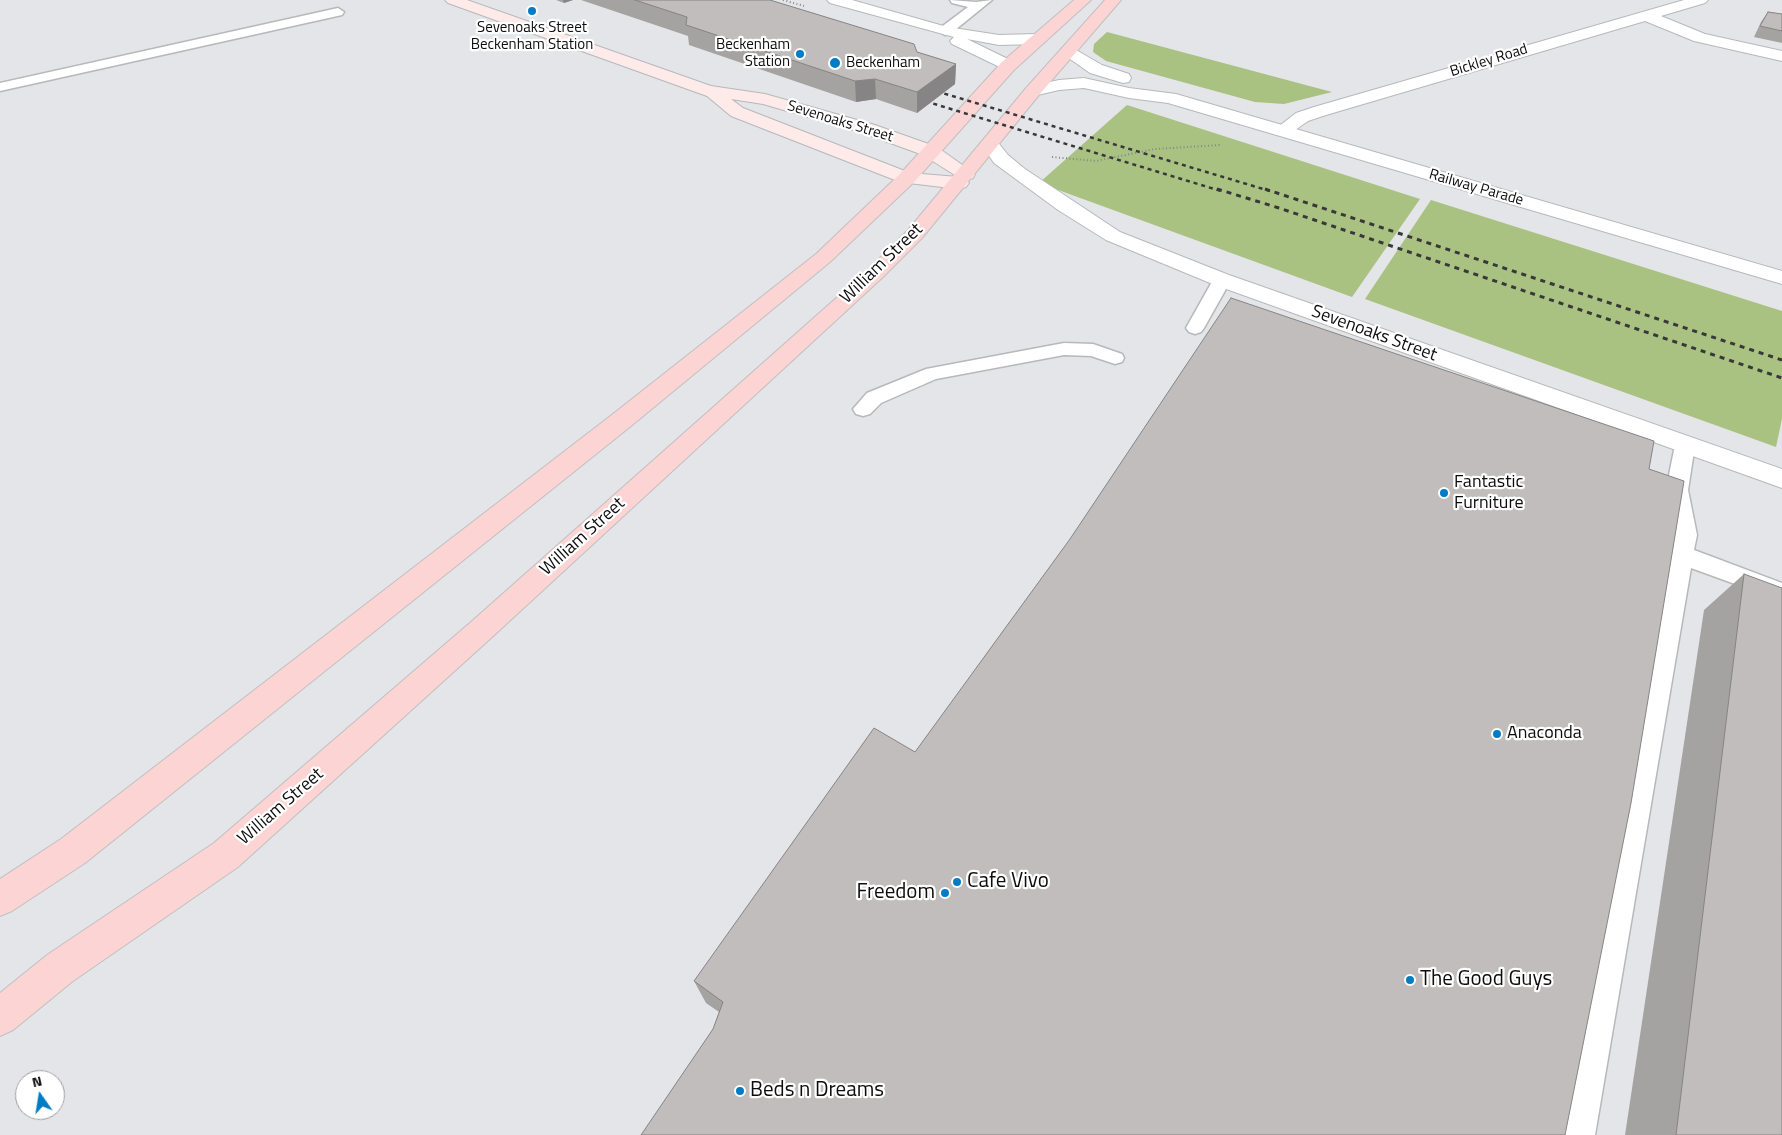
<!DOCTYPE html>
<html>
<head>
<meta charset="utf-8">
<style>
  body { margin:0 }
  #map { position:relative; width:1782px; height:1135px; overflow:hidden; background:#e4e5e8; font-family:"Titillium Web",sans-serif }
  canvas { display:block }
  .north { position:absolute; left:15px; top:1070px; width:50px; height:50px; box-sizing:border-box; background:#fff; border:1px solid #9e9e9f; border-radius:50%; rotate:347deg; font-size:14px; font-weight:700; line-height:20px; text-align:center; color:#0d0d0e }
  .north::after { content:''; display:block; margin:auto; width:18px; height:22px; background:#007cc4; clip-path:polygon(50% 0,100% 100%,50% 72%,0 100%) }
</style>
</head>
<body>
<div id="map">
<canvas width="1782" height="1135"></canvas>
<div class="north">N</div>
</div>
<script>
const c = document.querySelector('canvas').getContext('2d');
c.lineJoin = 'round';
function fill(path, color) {
  c.fillStyle = color;
  c.fill(path, 'evenodd');
}
function shape(rows) {
  const path = new Path2D();
  for (const r of rows) {
    path.moveTo(r[0], r[1]);
    for (let i = 2; i < r.length; i += 2) path.lineTo(r[i], r[i + 1]);
  }
  return path;
}
function strokePath(path, color, width, dash) {
  c.strokeStyle = color;
  c.lineWidth = width;
  c.lineCap = dash ? 'butt' : 'round';
  c.setLineDash(dash || []);
  c.stroke(path);
}
function write(font, color, halo, rows, align = 'center') {
  c.font = font + ' "Titillium Web",sans-serif';
  c.lineWidth = 4.5;
  c.setLineDash([]);
  c.textBaseline = 'middle';
  c.strokeStyle = halo;
  c.fillStyle = color;
  for (const [text, x, y, turn = 0] of rows) {
    c.save();
    c.translate(x, y);
    c.rotate((+turn || 0) * Math.PI / 180);
    c.textAlign = isNaN(turn) ? turn : align;
    if (halo) c.strokeText(text, 0, 0);
    c.fillText(text, 0, 0);
    c.restore();
  }
}
const green = shape([
  [1107,32,1332,92,1284,104,1255,102,1106,61,1093,52,1094,44],
  [1127,105,1420,199,1352,297,1039,183],
  [1431,200,1782,311,1782,419,1776,447,1365,299]
]);
const path = shape([
  [783,0,804,6],
  [1052,157,1096,161,1155,149,1220,145]
]);
const service = shape([
  [950,0,976,2,992,0,950,34,945,35,939,31,940,28,968,7,952,3,950,0],
  [338,8,344,12,342,15,0,91,0,83,338,8],
  [1222,275,1228,276,1231,280,1204,328,1201,332,1195,334,1189,332,1186,328,1213,280,1216,276,1222,275],
  [1064,343,1093,344,1122,354,1124,358,1122,362,1115,364,1091,356,1064,355,936,379,881,403,870,414,863,416,856,414,853,409,867,393,926,369,1064,343],
  [1685,438,1692,440,1695,445,1688,490,1697,535,1694,550,1782,583,1782,601,1691,568,1595,1135,1563,1135,1675,535,1666,490,1675,445,1678,440,1685,438]
]);
const minor = shape([
  [1684,0,1708,0,1705,3,1661,16,1705,34,1782,51,1782,61,1694,41,1645,21,1326,115,1308,121,1288,135,1276,135,1273,131,1296,113,1314,107,1684,0],
  [990,139,996,140,1008,155,1025,169,1120,232,1229,275,1782,469,1782,488,1215,285,1106,240,1058,210,994,163,981,144,984,140,990,139]
]);
const tertiary = shape([
  [827,0,852,0,947,27,999,35,1037,34,1045,39,1037,44,999,45,967,39,1014,62,1016,66,1014,70,1008,71,952,44,950,41,954,37,830,3,827,0],
  [1069,46,1102,65,1129,74,1131,78,1129,82,1123,83,1090,73,1063,54,1061,51,1069,46],
  [1084,78,1129,88,1176,94,1782,271,1782,284,1168,103,1129,98,1084,88,1059,90,1033,96,1027,95,1024,91,1027,87,1059,80,1084,78]
]);
const secondary = shape([
  [445,0,467,0,711,86,765,94,875,125,937,147,975,174,973,178,966,180,969,183,966,187,959,189,900,182,731,116,707,96,448,3,445,0],
  [731,99,763,104,863,133,923,155,958,177,910,173,743,108,731,99]
]);
const primary = shape([
  [1074,0,1091,0,1014,70,914,182,830,262,631,426,85,863,12,911,0,916,0,879,61,839,613,414,816,254,900,174,1002,62,1074,0],
  [1105,0,1121,0,1039,95,922,238,883,277,491,638,238,867,73,981,13,1030,0,1036,0,993,47,955,214,843,471,622,869,269,908,230,1027,87,1105,0]
]);
const railFar1 = shape([
  [929,89,1270,191],
  [918,99,1221,191]
]);
const rail = shape([
  [1217,189,1279,208,1782,378],
  [1265,189,1782,360]
]);
const wall = shape([
  [556,0,573,0,564,3],
  [581,0,770,0,917,52,956,64,955,84,917,113,876,99,856,102,689,45,688,36],
  [1768,12,1782,14,1782,43,1754,37,1761,22],
  [1654,441,713,1029,719,1012,706,1003,694,981,915,752],
  [1744,574,1782,1135,1625,1135,1704,610]
]);
const shadedWall = shape([
  [563,0,573,0,564,3],
  [956,64,955,84,917,113,917,92],
  [875,79,876,99,856,102,855,81]
]);
const building = shape([
  [635,0,770,0,914,44,917,52,956,64,917,92,875,79,855,81,686,25,687,17,635,0],
  [1768,12,1782,14,1782,31,1760,26,1768,12],
  [1231,298,1654,441,1649,469,1684,481,1631,803,1565,1135,641,1135,713,1029,723,1002,694,981,874,728,915,752,1070,539,1231,298],
  [1744,574,1782,588,1782,1135,1676,1135,1744,574]
]);
const markers = [
  [532,11,5,"#007cc4"],
  [800,54,5,"#007cc4"],
  [835,63,6,"#007cc4"],
  [1444,493,5,"#007cc4"],
  [1497,734,5,"#007cc4"],
  [957,882,5,"#007cc4"],
  [945,893,5,"#007cc4"],
  [1410,980,5,"#007cc4"],
  [740,1091,5,"#007cc4"]
];
const farPoinames = [
  ["Sevenoaks Street",532,28],
  ["Beckenham Station",532,45],
  ["Beckenham",790,45,"right"],
  ["Station",790,62,"right"],
  ["Beckenham",846,63,"left"]
];
const farStreetnames = [
  ["Bickley Road",1489,61,-17],
  ["Sevenoaks Street",840,122,17],
  ["Railway Parade",1476,188,16]
];
const streetNames = [
  ["William Street",882,264,-44],
  ["Sevenoaks Street",1374,334,20],
  ["William Street",583,537,-42],
  ["William Street",281,807,-41]
];
const poiNames = [
  ["Fantastic",1454,483],
  ["Furniture",1454,504],
  ["Anaconda",1507,734]
];
const nearPoinames = [
  ["Cafe Vivo",967,882],
  ["Freedom",935,893,"right"],
  ["The Good Guys",1420,980],
  ["Beds n Dreams",750,1091]
];
fill(green, '#a9c181');
strokePath(service, '#b6b8ba', 3);
strokePath(minor, '#b6b8ba', 2);
strokePath(tertiary, '#b6b8ba', 2);
strokePath(secondary, '#b6b8ba', 2);
strokePath(primary, '#c0c0c0', 2);
strokePath(path, '#868789', 2, [1, 2.5]);
fill(service, '#fff');
fill(minor, '#fff');
fill(tertiary, '#fff');
fill(secondary, '#feeae9');
fill(primary, '#fcd4d3');
strokePath(railFar1, '#38383a', 2.5, [4, 4]);
strokePath(rail, '#38383a', 3, [5, 5]);
fill(wall, '#a5a3a2');
fill(shadedWall, '#868484');
fill(building, '#c0bdbc');
strokePath(building, '#868484', 1);
for (const [x, y, r, color] of markers) {
  const dot = new Path2D();
  dot.arc(x, y, r, 0, 2 * Math.PI);
  c.fillStyle = color;
  c.fill(dot);
  strokePath(dot, '#fff', 2);
}
write('15px', '#0d0d0e', '#fff', farPoinames);
write('15px', '#0d0d0e', '#fff', farStreetnames);
write('18px', '#0d0d0e', '#fff', streetNames);
write('18px', '#0d0d0e', '#fff', poiNames, 'left');
write('21px', '#0d0d0e', '#fff', nearPoinames, 'left');
</script>
</body>
</html>
